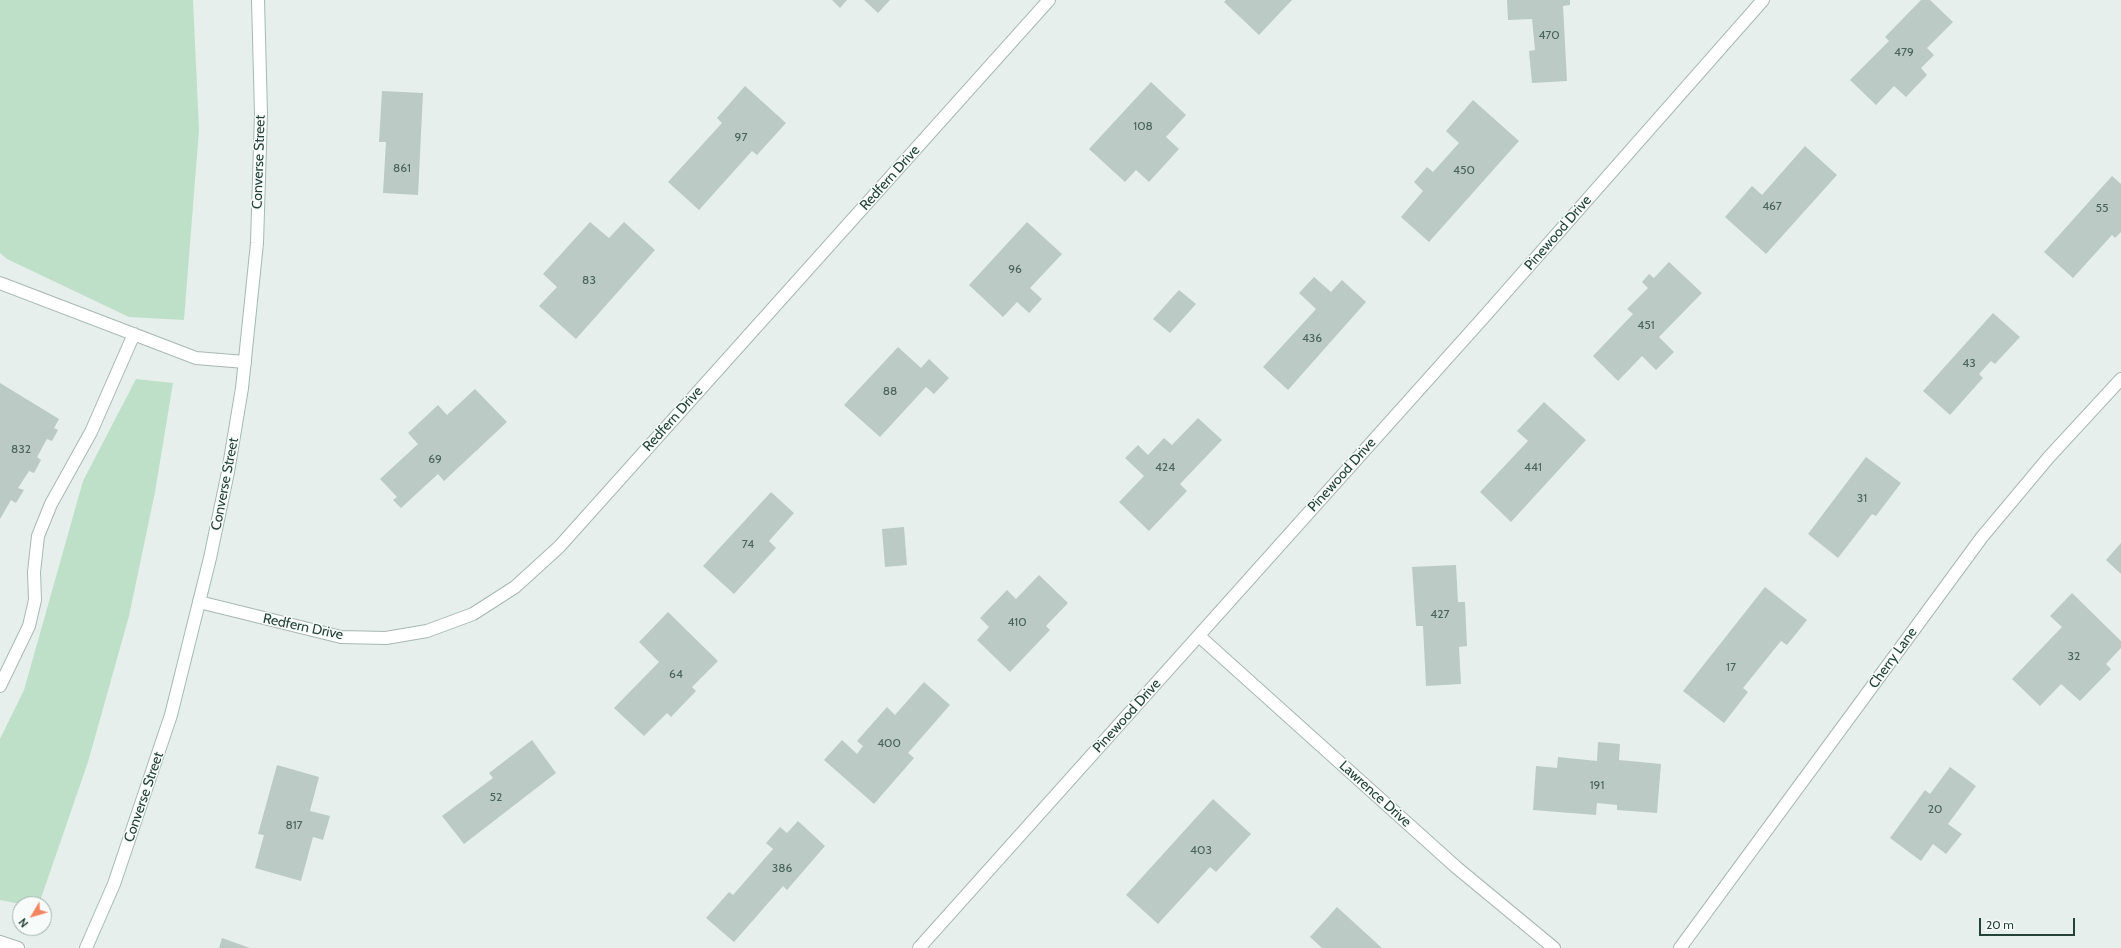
<!DOCTYPE html>
<html>
<head>
<meta charset="utf-8">
<style>
  body { margin:0 }
  #map { position:relative; width:2121px; height:948px; overflow:hidden; background:#e6efeb; font-family:Cabin,sans-serif }
  canvas { display:block }
  .north { position:absolute; left:12px; top:896px; width:40px; height:40px; box-sizing:border-box; background:#f7fbf9; border:1px solid #a3b1ad; border-radius:50%; rotate:232deg; font-size:11px; font-weight:700; line-height:16px; text-align:center; color:#24423a }
  .north::after { content:''; display:block; margin:auto; width:14px; height:18px; background:#f4845f; clip-path:polygon(50% 0,100% 100%,50% 72%,0 100%) }
  .scale { position:absolute; left:1979px; top:918px; width:96px; height:18px; box-sizing:border-box; border:2px solid #24423a; border-top:0; padding-left:5px; font-size:12px; line-height:14px; white-space:nowrap; color:#24423a; -webkit-text-stroke:3px #f7fbf9; paint-order:stroke }
</style>
</head>
<body>
<div id="map">
<canvas width="2121" height="948"></canvas>
<div class="north">N</div>
<div class="scale">20 m</div>
</div>
<script>
const c = document.querySelector('canvas').getContext('2d');
c.lineJoin = 'round';
function fill(path, color) {
  c.fillStyle = color;
  c.fill(path, 'evenodd');
}
function shape(rows) {
  const path = new Path2D();
  for (const r of rows) {
    path.moveTo(r[0], r[1]);
    for (let i = 2; i < r.length; i += 2) path.lineTo(r[i], r[i + 1]);
  }
  return path;
}
function strokePath(path, color, width, dash) {
  c.strokeStyle = color;
  c.lineWidth = width;
  c.lineCap = dash ? 'butt' : 'round';
  c.setLineDash(dash || []);
  c.stroke(path);
}
function write(font, color, halo, rows, align = 'center') {
  c.font = font + ' Cabin,sans-serif';
  c.lineWidth = 3;
  c.setLineDash([]);
  c.textBaseline = 'middle';
  c.strokeStyle = halo;
  c.fillStyle = color;
  for (const [text, x, y, turn = 0] of rows) {
    c.save();
    c.translate(x, y);
    c.rotate((+turn || 0) * Math.PI / 180);
    c.textAlign = isNaN(turn) ? turn : align;
    if (halo) c.strokeText(text, 0, 0);
    c.fillText(text, 0, 0);
    c.restore();
  }
}
const green = shape([
  [0,0,193,0,199,130,184,320,129,317,7,259,0,253],
  [136,379,173,383,155,492,129,616,88,762,39,904,20,904,0,900,0,739,24,690,83,481]
]);
const building = shape([
  [832,0,847,0,840,8],
  [864,0,890,0,878,13],
  [1226,0,1292,0,1259,35,1224,2],
  [1507,0,1570,0,1570,5,1563,6,1567,81,1532,83,1529,51,1535,50,1532,19,1508,20],
  [1921,0,1930,0,1953,22,1927,48,1934,55,1921,68,1927,75,1906,97,1894,86,1876,105,1850,80,1889,41,1885,37],
  [1151,82,1186,115,1166,137,1179,149,1149,182,1136,170,1125,182,1089,149],
  [745,86,786,123,757,155,752,151,699,210,668,182,722,123,717,118],
  [382,91,423,93,418,195,383,193,386,142,379,142],
  [1473,100,1519,141,1429,242,1401,217,1423,191,1414,182,1427,167,1433,172,1459,143,1446,131],
  [1805,146,1837,175,1766,254,1725,217,1752,186,1762,195],
  [2112,176,2121,184,2121,232,2115,238,2112,235,2073,278,2044,252],
  [590,222,609,238,624,222,655,250,576,339,539,306,557,287,543,274],
  [1027,222,1062,254,1030,288,1042,299,1029,313,1017,302,1003,317,969,285],
  [1669,262,1702,293,1659,337,1674,352,1656,370,1642,356,1618,381,1593,356,1633,314,1627,309,1648,288,1642,282,1649,274,1654,278],
  [1314,277,1331,292,1342,280,1366,302,1288,390,1263,367,1316,309,1299,293],
  [1179,290,1196,304,1170,333,1153,319],
  [1993,313,2020,337,1995,364,1991,361,1979,374,1983,378,1950,415,1923,391],
  [898,347,921,368,929,359,949,378,934,394,926,387,880,437,844,405],
  [0,383,59,419,54,428,58,430,52,441,47,439,37,457,41,460,34,473,29,471,18,488,24,490,16,503,11,500,0,519],
  [475,389,507,422,444,481,438,474,401,508,393,500,397,497,380,479,418,444,408,433,438,405,447,415],
  [1544,402,1586,440,1511,522,1480,492,1528,441,1517,431],
  [1198,418,1222,440,1180,484,1187,491,1149,531,1119,502,1144,476,1125,458,1138,445,1148,455,1164,438,1172,445],
  [1866,457,1901,483,1876,516,1872,514,1838,558,1808,534],
  [771,492,794,513,769,541,776,548,734,594,703,566],
  [904,527,907,565,885,567,882,529],
  [2121,543,2121,574,2106,560],
  [1456,565,1458,602,1465,602,1467,646,1459,647,1461,684,1426,686,1423,626,1416,626,1412,567],
  [1039,575,1068,603,1046,626,1050,630,1010,672,977,640,989,627,980,618,1007,590,1016,599],
  [1765,587,1807,620,1787,645,1781,641,1743,688,1748,692,1724,723,1683,691],
  [2072,593,2121,641,2121,648,2106,664,2111,669,2080,701,2061,684,2040,706,2012,679,2062,627,2050,616],
  [668,612,718,661,692,687,696,691,671,717,667,713,644,736,614,708,659,662,639,642],
  [924,682,950,705,908,753,914,758,874,804,824,760,842,740,857,754,863,746,857,741,887,707,895,715],
  [532,740,556,773,464,844,442,816,493,778,489,773],
  [1598,742,1620,744,1619,760,1661,764,1657,813,1617,810,1617,805,1597,803,1596,815,1533,810,1536,766,1557,768,1558,757,1597,761],
  [277,765,319,777,310,811,330,816,323,840,313,837,301,881,255,868,264,835,258,834],
  [1950,767,1976,786,1948,824,1962,834,1946,854,1933,844,1921,861,1890,838,1925,790,1930,794],
  [1213,799,1251,834,1216,872,1210,867,1158,924,1126,895],
  [798,821,825,846,787,890,783,886,734,942,706,918,729,892,733,895,773,849,766,843,780,827,787,833],
  [1337,907,1382,948,1322,948,1310,937],
  [222,938,250,948,219,948]
]);
const service = shape([
  [0,283,196,358,245,362],
  [0,686,29,626,35,600,34,572,38,536,51,504,91,432,134,334],
  [0,942,18,948]
]);
const minor = shape([
  [1199,636,1456,867,1554,948],
  [919,948,1483,318,1763,0],
  [1680,948,1982,537,2049,457,2121,379]
]);
const tertiary = shape([
  [199,602,341,637,386,638,427,631,473,614,515,587,559,547,1049,0]
]);
const secondary = shape([
  [86,948,114,884,171,715,210,558,228,472,242,388,257,243,261,114,258,0]
]);
const numberNames = [
  ["470",1549,35],
  ["479",1904,52],
  ["108",1143,126],
  ["97",741,137],
  ["861",402,168],
  ["450",1464,170],
  ["467",1772,206],
  ["55",2102,208],
  ["96",1015,269],
  ["83",589,280],
  ["451",1646,325],
  ["436",1312,338],
  ["43",1969,363],
  ["88",890,391],
  ["832",21,449],
  ["69",435,459],
  ["424",1165,467],
  ["441",1533,467],
  ["31",1862,498],
  ["74",748,544],
  ["427",1440,614],
  ["410",1017,622],
  ["32",2074,656],
  ["17",1731,667],
  ["64",676,674],
  ["400",889,743],
  ["191",1597,785],
  ["52",496,797],
  ["20",1935,809],
  ["817",294,825],
  ["403",1201,850],
  ["386",782,868]
];
const streetNames = [
  ["Converse Street",259,162,-88],
  ["Redfern Drive",890,178,-48],
  ["Pinewood Drive",1558,233,-49],
  ["Redfern Drive",673,419,-48],
  ["Pinewood Drive",1342,475,-48],
  ["Converse Street",225,484,-79],
  ["Redfern Drive",303,627,12],
  ["Cherry Lane",1893,658,-54],
  ["Pinewood Drive",1127,716,-48],
  ["Lawrence Drive",1375,794,42],
  ["Converse Street",144,797,-71]
];
fill(green, '#bfe0c8');
fill(building, '#bbcac4');
strokePath(service, '#a8b8b2', 14);
strokePath(minor, '#a8b8b2', 14);
strokePath(tertiary, '#a8b8b2', 14);
strokePath(secondary, '#a4bbb3', 14);
strokePath(service, '#fff', 12);
strokePath(minor, '#fff', 12);
strokePath(tertiary, '#fff', 12);
strokePath(secondary, '#fff', 12);
write('12px', '#4a645c', null, numberNames);
write('14px', '#24423a', '#f7fbf9', streetNames);
</script>
</body>
</html>
